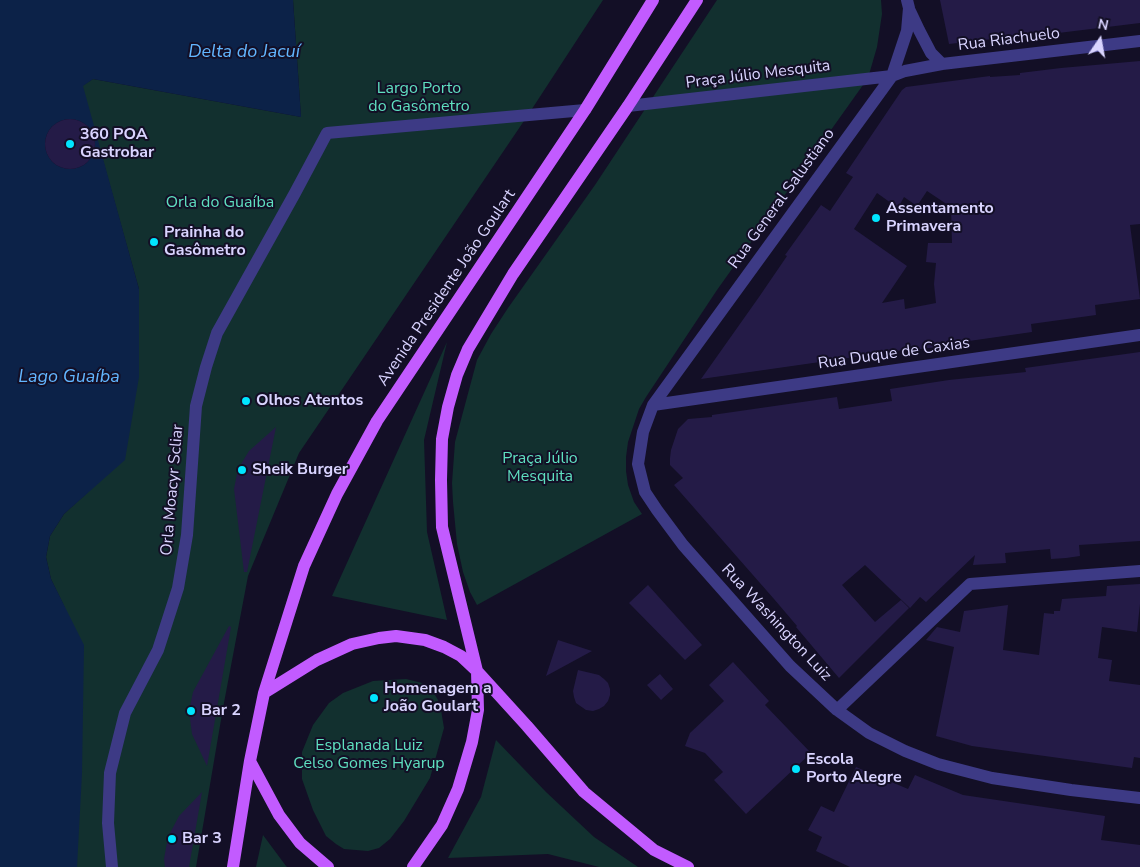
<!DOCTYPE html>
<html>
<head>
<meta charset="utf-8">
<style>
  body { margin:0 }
  #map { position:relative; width:1140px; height:867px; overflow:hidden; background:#130f26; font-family:"Nunito Sans",sans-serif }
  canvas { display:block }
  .north { position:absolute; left:1075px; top:15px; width:50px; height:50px; -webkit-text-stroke:4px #130f26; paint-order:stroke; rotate:12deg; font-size:14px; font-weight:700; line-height:20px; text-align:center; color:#d9d4ff }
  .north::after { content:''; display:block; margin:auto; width:18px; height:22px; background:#d9d4ff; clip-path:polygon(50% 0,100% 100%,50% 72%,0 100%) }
</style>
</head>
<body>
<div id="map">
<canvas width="1140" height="867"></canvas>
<div class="north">N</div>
</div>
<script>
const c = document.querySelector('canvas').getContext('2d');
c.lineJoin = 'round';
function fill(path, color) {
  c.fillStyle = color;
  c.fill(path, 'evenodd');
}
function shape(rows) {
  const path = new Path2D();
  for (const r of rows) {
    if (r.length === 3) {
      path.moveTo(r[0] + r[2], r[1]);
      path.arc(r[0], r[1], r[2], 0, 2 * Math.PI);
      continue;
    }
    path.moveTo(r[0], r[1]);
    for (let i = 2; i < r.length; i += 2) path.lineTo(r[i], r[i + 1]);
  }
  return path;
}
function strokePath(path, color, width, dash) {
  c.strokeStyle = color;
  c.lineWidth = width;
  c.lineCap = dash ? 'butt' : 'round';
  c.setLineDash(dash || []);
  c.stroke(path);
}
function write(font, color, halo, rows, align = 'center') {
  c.font = font + ' "Nunito Sans",sans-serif';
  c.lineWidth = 4;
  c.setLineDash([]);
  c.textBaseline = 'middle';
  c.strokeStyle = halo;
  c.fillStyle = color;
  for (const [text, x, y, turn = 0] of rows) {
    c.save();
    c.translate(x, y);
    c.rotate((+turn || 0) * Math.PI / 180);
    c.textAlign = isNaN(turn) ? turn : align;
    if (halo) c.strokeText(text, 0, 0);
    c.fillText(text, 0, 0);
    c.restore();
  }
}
const green = shape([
  [293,0,603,0,528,115,299,453,248,576,223,708,196,867,15,867,65,608,51,579,46,557,50,536,64,514,88,492,139,289,82,86,93,79,301,117],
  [717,0,881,0,882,14,877,47,868,78,717,290,646,397,639,409,628,442,626,457,626,471,628,485,634,502,642,514,477,605,470,592,463,572,457,544,453,502,452,483,455,442,477,360,491,334,508,308,595,185],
  [447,342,424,440,427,532,447,620,332,596],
  [406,679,422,683,432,690,438,700,441,710,444,728,430,778,404,821,390,839,379,848,368,851,344,849,336,844,326,836,313,810,302,779,302,752,313,725,329,703,343,693,373,681],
  [496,740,546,792,594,837,638,867,599,867,548,854,448,858,481,797],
  [263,835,286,866,287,867,256,867]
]);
const water = shape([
  [0,0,293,0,301,117,93,79,83,86,139,289,139,377,125,460,64,514,50,536,46,557,51,579,84,645,82,773,77,867,0,867]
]);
const pier = shape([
  [70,144,25]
]);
const building = shape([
  [940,0,1140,0,1140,23,1009,39,1009,37,949,44],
  [1140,61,1140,224,1130,225,1140,299,1095,305,1096,315,1031,324,1032,332,962,342,962,344,904,351,904,350,701,379,759,297,787,256,785,255,821,205,830,211,853,177,846,173,902,90,906,87,990,76,990,77,1020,75,1020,73,1061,68],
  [927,191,951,207,952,243,928,243,926,262,936,263,934,284,936,303,905,309,904,299,882,303,907,266,854,229,877,193,898,208,904,197,917,206],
  [70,144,25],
  [1140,352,1140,541,1079,545,1080,556,1066,558,1051,559,1050,549,1005,553,1006,563,973,565,975,555,926,602,920,597,910,608,865,565,842,585,875,622,901,600,909,608,839,678,796,627,797,626,774,599,674,485,683,478,670,465,670,458,671,450,678,429,688,419,712,417,712,415,837,397,839,409,892,401,890,389,949,380,1026,372,1025,368],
  [276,427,247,572,244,572,234,489,238,469,249,451],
  [1140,584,1140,604,1137,632,1102,627,1098,658,1112,660,1109,681,1140,685,1140,758,1134,757,1132,768,972,746,936,736,954,647,926,640,937,627,960,632,964,611,1008,605,1003,650,1039,655,1044,613,1054,614,1054,611,1060,611,1062,599,1106,596,1107,586],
  [648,585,702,645,685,660,629,603],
  [229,626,231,627,207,766,192,734,189,711,193,692],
  [558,640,592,651,546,676],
  [733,662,769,701,765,705,811,753,746,814,714,780,723,772,705,753,685,746,690,733,724,701,709,685],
  [578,670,599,675,604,679,608,683,610,689,610,695,608,701,604,706,599,709,593,711,586,710,576,703,574,697,573,691],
  [660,674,673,689,661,700,647,685],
  [856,767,908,789,915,775,963,795,1105,816,1101,840,1140,845,1140,867,850,867,816,851,822,837,808,830,821,806,834,812],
  [202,792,189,867,165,867,164,859,168,837,179,816]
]);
const minor = shape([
  [907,0,909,8,907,31,892,76,653,405,643,432,638,464,645,492,657,510,683,545,790,666,837,710,869,733,905,751,938,764,992,778,1071,790,1140,798],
  [910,11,919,30,931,53,942,64],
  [628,106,892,76,905,71,942,64,1140,41],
  [653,405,1140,335],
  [837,710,970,584,1140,571],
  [112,867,108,823,110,773,125,713,158,650,178,588,187,535,196,406,206,367,217,333,295,193,327,133,585,110]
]);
const major = shape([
  [264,693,317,660,352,644,379,638,396,636,425,640,444,647,461,656,477,671,527,726,584,792,654,850,688,867],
  [250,761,279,815,300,843,328,867],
  [233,867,250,761,264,693,304,566,337,494,377,421,585,110,653,0],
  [413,867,442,825,458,789,472,742,478,710,477,671,442,527,441,480,442,439,448,407,457,375,468,349,513,274,628,106,697,0]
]);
const markers = [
  [70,144,5,"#00e5ff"],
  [876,218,5,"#00e5ff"],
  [154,242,5,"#00e5ff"],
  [246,401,5,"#00e5ff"],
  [242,470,5,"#00e5ff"],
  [374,698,5,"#00e5ff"],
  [191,711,5,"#00e5ff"],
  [796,769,5,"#00e5ff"],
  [172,839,5,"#00e5ff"]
];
const streetNames = [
  ["Rua Riachuelo",1009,40,-7],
  ["Praça Júlio Mesquita",758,75,-7],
  ["Rua General Salustiano",782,199,-54],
  ["Avenida Presidente João Goulart",447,288,-56],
  ["Rua Duque de Caxias",894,354,-8],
  ["Orla Moacyr Scliar",173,490,-85],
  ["Rua Washington Luiz",776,623,47]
];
const parkNames = [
  ["Largo Porto",419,89],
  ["do Gasômetro",419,107],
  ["Orla do Guaíba",220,203],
  ["Praça Júlio",540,459],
  ["Mesquita",540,477],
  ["Esplanada Luiz",369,746],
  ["Celso Gomes Hyarup",369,764]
];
const poiNames = [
  ["360 POA",80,135],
  ["Gastrobar",80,153],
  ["Assentamento",886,209],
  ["Primavera",886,227],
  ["Prainha do",164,233],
  ["Gasômetro",164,251],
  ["Olhos Atentos",256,401],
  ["Sheik Burger",252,470],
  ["Homenagem a",384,689],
  ["João Goulart",384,707],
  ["Bar 2",201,711],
  ["Escola",806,760],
  ["Porto Alegre",806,778],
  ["Bar 3",182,839]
];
const waterNames = [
  ["Delta do Jacuí",244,53],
  ["Lago Guaíba",69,378]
];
fill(green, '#12302f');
fill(water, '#0c2248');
fill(pier, '#130f26');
fill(building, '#241b47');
strokePath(minor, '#3d3a85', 12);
strokePath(major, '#c25bff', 12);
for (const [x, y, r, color] of markers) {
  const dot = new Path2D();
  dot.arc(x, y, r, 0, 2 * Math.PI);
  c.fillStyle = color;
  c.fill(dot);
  strokePath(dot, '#130f26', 2);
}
write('16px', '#d9d4ff', '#130f26', streetNames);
write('16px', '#5fe0c0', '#130f26', parkNames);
write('bold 16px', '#d9d4ff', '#130f26', poiNames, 'left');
write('italic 18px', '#62b6ff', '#130f26', waterNames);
</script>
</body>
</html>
